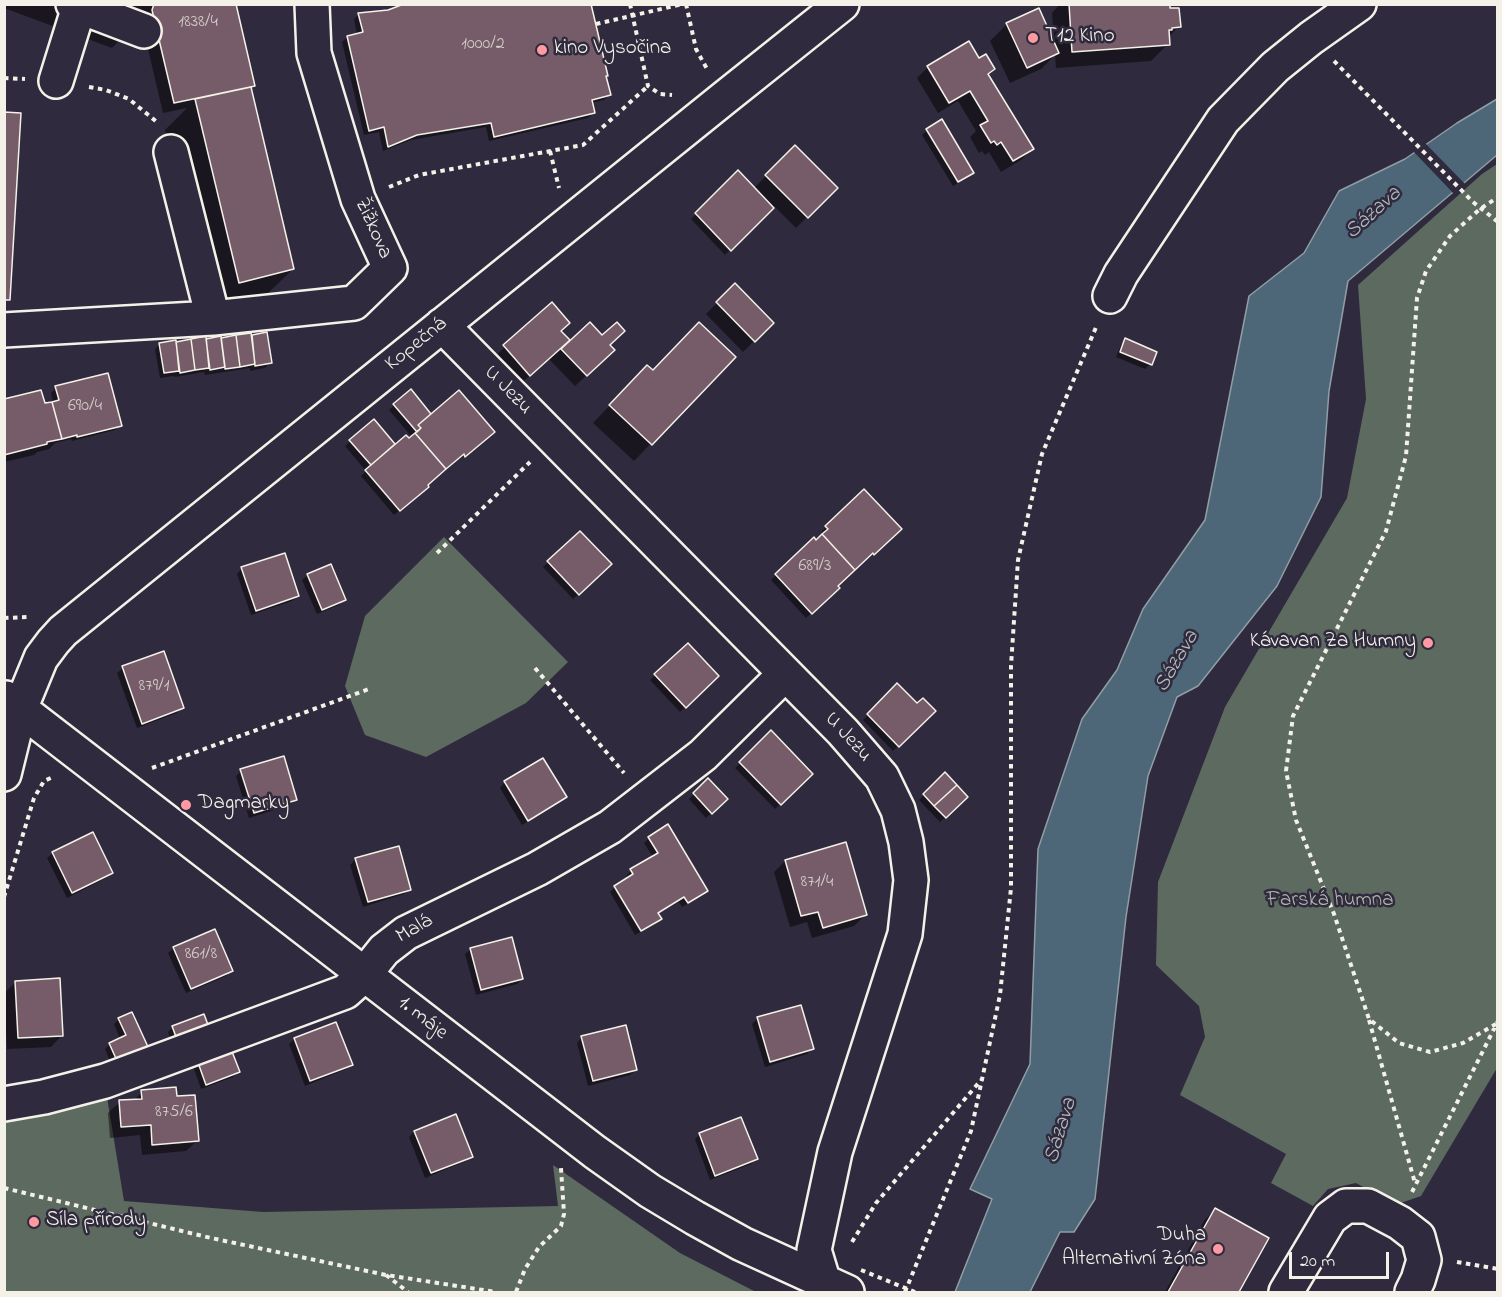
<!DOCTYPE html>
<html>
<head>
<meta charset="utf-8">
<style>
  body { margin:0 }
  #map { position:relative; width:1502px; height:1297px; overflow:hidden; background:#2f2a3d; font-family:"Indie Flower",sans-serif }
  canvas { display:block }
  .frame { position:absolute; inset:0; border:6px solid #f4f1e8; pointer-events:none }
  .scale { position:absolute; left:1289px; top:1252px; width:100px; height:27px; box-sizing:border-box; border:3px solid #f4f1e8; border-top:0; padding-left:8px; font-size:18px; line-height:21px; white-space:nowrap; color:#f4f1e8; -webkit-text-stroke:4px #2f2a3d; paint-order:stroke }
</style>
</head>
<body>
<div id="map">
<canvas width="1502" height="1297"></canvas>
<div class="frame"></div>
<div class="scale">20 m</div>
</div>
<script>
const c = document.querySelector('canvas').getContext('2d');
c.lineJoin = 'round';
function fill(path, color) {
  c.fillStyle = color;
  c.fill(path, 'evenodd');
}
function shape(rows) {
  const path = new Path2D();
  for (const r of rows) {
    path.moveTo(r[0], r[1]);
    for (let i = 2; i < r.length; i += 2) path.lineTo(r[i], r[i + 1]);
  }
  return path;
}
function strokePath(path, color, width, dash) {
  c.strokeStyle = color;
  c.lineWidth = width;
  c.lineCap = dash ? 'butt' : 'round';
  c.setLineDash(dash || []);
  c.stroke(path);
}
function write(font, color, halo, rows, align = 'center') {
  c.font = font + ' "Indie Flower",sans-serif';
  c.lineWidth = 5;
  c.setLineDash([]);
  c.textBaseline = 'middle';
  c.strokeStyle = halo;
  c.fillStyle = color;
  for (const [text, x, y, turn = 0] of rows) {
    c.save();
    c.translate(x, y);
    c.rotate((+turn || 0) * Math.PI / 180);
    c.textAlign = isNaN(turn) ? turn : align;
    if (halo) c.strokeText(text, 0, 0);
    c.fillText(text, 0, 0);
    c.restore();
  }
}
const green = shape([
  [1497,164,1497,1068,1421,1196,1395,1205,1356,1183,1328,1189,1313,1206,1271,1183,1286,1154,1180,1095,1205,1037,1199,1006,1156,965,1158,882,1225,707,1347,498,1366,399,1358,285,1482,174],
  [444,537,568,662,526,703,426,757,365,735,345,686,365,616],
  [106,1091,124,1201,263,1212,558,1206,553,1165,680,1253,756,1292,5,1292,4,1110]
]);
const water = shape([
  [1497,99,1497,155,1348,281,1329,391,1321,497,1277,586,1198,686,1177,697,1148,776,1126,917,1095,1199,1074,1232,1060,1232,1030,1292,955,1292,992,1199,970,1189,1030,1064,1038,849,1082,719,1117,670,1143,609,1205,520,1249,296,1304,253,1339,191,1405,159,1457,123,1497,99]
]);
const pier = shape([
  [1424,142,1466,185,1455,195,1412,150]
]);
const shadow = shape([
  [4,4,234,4,254,85,249,89,293,269,262,299,209,312,165,130,187,108,163,113,141,19,112,48,4,8],
  [1060,4,1168,4,1169,10,1179,26,1168,38,1168,44,1151,61,1056,68,1055,55,1041,69,1010,83,990,41,1007,24,1054,44,1052,13],
  [359,14,606,76,605,77,609,95,604,100,591,103,593,113,588,118,489,141,486,127,411,140,383,151,379,132,364,135,342,42,348,37,357,35,354,19],
  [928,67,993,69,987,75,1032,149,1021,160,1001,172,989,152,985,155,982,151,979,153,970,137,976,131,958,101,938,113,917,78],
  [927,130,973,172,967,178,953,186,922,135],
  [795,147,836,188,796,228,774,206,725,255,691,219,738,173,753,189],
  [735,285,772,323,743,352,706,314],
  [552,304,560,331,570,342,608,345,602,361,575,386,549,359,518,386,493,358],
  [265,334,270,363,265,368,250,371,250,368,205,375,204,372,175,377,174,376,160,378,155,349,160,344,250,337],
  [1126,340,1150,364,1145,369,1116,357,1121,345],
  [734,357,634,461,593,423,631,383,653,372],
  [56,388,120,425,115,430,72,441,71,439,55,443,49,449,37,452,34,455,4,462,4,401,44,405,53,403,51,393],
  [394,405,487,437,459,460,458,458,426,485,422,492,394,515,361,476,366,471,345,446,373,422,395,446,412,437,389,410],
  [864,491,900,529,868,559,867,557,836,586,838,588,806,618,771,580,814,539,816,542,824,535,821,532],
  [580,533,610,564,573,599,543,567],
  [242,568,298,596,292,601,251,615,237,574],
  [308,575,344,600,339,605,317,614,302,580],
  [688,645,717,676,680,712,650,680],
  [123,668,182,707,177,713,137,728,117,673],
  [897,685,917,705,934,711,893,751,863,720],
  [771,732,811,774,775,809,735,768],
  [543,760,565,797,559,802,522,825,500,788,505,782],
  [241,771,296,799,290,805,249,818,236,776],
  [945,774,966,797,940,822,919,800],
  [708,781,726,799,706,818,689,799],
  [649,838,706,891,701,896,682,907,679,902,657,914,660,918,655,924,635,935,610,892,615,887,628,879,626,876,631,871,653,857,644,843],
  [53,853,111,872,106,878,67,898,47,858],
  [356,859,409,889,404,894,363,907,350,865],
  [785,861,865,915,854,926,812,938,807,922,790,927,774,872],
  [174,948,231,971,226,976,186,993,168,953],
  [471,949,522,979,517,984,476,995,465,954],
  [16,982,62,1035,51,1047,7,1049,4,993],
  [800,1007,812,1048,807,1054,765,1067,752,1024,757,1019],
  [203,1016,174,1049,168,1032,173,1027],
  [119,1019,148,1049,113,1068,105,1049,110,1044,120,1039,114,1024],
  [582,1037,636,1070,630,1075,588,1086,577,1043],
  [294,1039,352,1064,346,1069,305,1086,289,1044],
  [197,1058,239,1071,233,1077,201,1089,192,1063],
  [142,1092,175,1098,198,1140,186,1151,142,1155,140,1135,110,1138,108,1113,120,1102,133,1101],
  [414,1132,471,1156,466,1161,425,1178,409,1137],
  [700,1134,756,1159,751,1164,710,1180,695,1139],
  [1215,1209,1267,1238,1237,1292,1165,1292,1204,1221]
]);
const building = shape([
  [154,4,236,4,255,86,174,103,152,10,154,4],
  [404,4,591,4,608,76,606,76,611,95,592,100,595,113,494,137,491,123,417,135,388,147,384,127,369,131,347,36,363,32,358,13,388,10,404,4],
  [1069,4,1170,4,1170,8,1179,8,1181,27,1172,28,1172,30,1169,30,1170,45,1072,52,1069,4],
  [1039,8,1059,53,1027,68,1006,23,1039,8],
  [969,41,979,58,986,54,995,69,988,74,1034,149,1013,161,1001,142,997,145,994,141,991,143,980,125,988,121,970,91,949,103,927,66,969,41],
  [251,87,294,269,239,283,195,99,251,87],
  [4,112,21,113,10,300,4,300,4,112],
  [942,119,974,173,958,182,926,129,942,119],
  [795,145,838,188,808,218,765,175,795,145],
  [738,170,774,208,731,251,695,213,738,170],
  [735,283,774,323,755,342,716,302,735,283],
  [552,302,570,323,561,331,570,340,530,376,503,345,552,302],
  [590,322,602,335,617,322,625,331,610,345,615,350,587,376,561,349,590,322],
  [699,322,736,357,652,445,609,405,647,365,653,370,699,322],
  [267,332,272,363,255,366,252,335,267,332],
  [251,333,255,364,240,367,236,335,251,333],
  [236,335,240,367,225,369,221,338,236,335],
  [206,336,209,368,195,370,191,339,206,336],
  [221,336,225,367,210,370,206,339,221,336],
  [1125,338,1157,352,1152,365,1120,352,1125,338],
  [191,339,195,370,180,373,176,342,191,339],
  [176,340,179,371,164,373,159,343,176,340],
  [108,373,122,426,77,437,77,435,62,439,52,402,59,400,55,386,108,373],
  [411,389,431,414,418,425,421,428,417,432,393,404,411,389],
  [41,390,45,403,52,402,62,439,47,442,47,444,4,455,4,399,41,390],
  [459,390,495,432,465,457,464,454,446,469,415,433,421,428,418,425,459,390],
  [374,419,395,444,371,465,349,440,374,419],
  [415,433,446,469,428,485,429,487,400,511,365,470,406,435,409,438,415,433],
  [864,489,902,529,874,555,873,553,855,570,822,534,828,529,825,526,864,489],
  [580,531,612,564,579,595,547,561,580,531],
  [822,534,855,570,838,586,840,588,812,614,775,574,814,537,816,540,822,534],
  [285,553,299,596,256,611,241,567,285,553],
  [331,564,346,600,322,610,307,574,331,564],
  [688,643,719,676,686,708,654,674,688,643],
  [164,651,184,708,142,724,122,666,164,651],
  [897,683,917,703,923,698,936,711,899,747,867,714,897,683],
  [771,730,813,774,781,805,739,762,771,730],
  [284,756,297,800,254,813,240,769,284,756],
  [543,758,567,797,528,821,504,781,543,758],
  [945,772,957,785,934,806,923,794,945,772],
  [708,778,728,799,712,814,693,793,708,778],
  [957,785,968,797,946,818,934,806,957,785],
  [668,824,708,891,688,903,684,897,658,913,662,919,641,931,614,886,633,874,630,869,658,853,648,837,668,824],
  [93,832,113,873,72,893,52,852,93,832],
  [846,842,867,915,823,928,818,912,801,916,785,860,846,842],
  [399,846,411,890,368,902,355,858,399,846],
  [215,929,233,971,191,989,173,947,215,929],
  [512,937,523,979,481,990,470,948,512,937],
  [60,978,63,1036,18,1038,15,981,60,978],
  [801,1005,814,1049,770,1062,757,1017,801,1005],
  [132,1012,149,1049,118,1063,109,1043,126,1035,118,1018,132,1012],
  [204,1014,211,1033,179,1045,172,1026,204,1014],
  [336,1022,353,1065,310,1081,294,1038,336,1022],
  [626,1025,637,1070,593,1081,581,1036,626,1025],
  [229,1044,240,1072,206,1085,196,1057,229,1044],
  [176,1087,177,1096,195,1095,199,1141,152,1145,151,1125,121,1127,119,1100,142,1099,141,1090,176,1087],
  [456,1114,473,1157,431,1173,414,1131,456,1114],
  [741,1117,758,1159,715,1176,699,1133,741,1117],
  [1215,1208,1269,1238,1239,1292,1168,1292,1215,1208]
]);
const path = shape([
  [630,4,648,86,660,94,672,95],
  [686,4,696,49,707,69],
  [596,24,683,4],
  [1334,61,1473,202,1498,222],
  [4,78,25,79],
  [89,87,106,90,129,99,158,123],
  [550,151,559,188],
  [389,187,419,175,583,145,648,86],
  [437,553,530,462],
  [4,618,29,617],
  [535,668,624,773],
  [152,768,369,689],
  [4,897,34,798,44,781,53,777],
  [1369,1020,1415,1183],
  [1496,1024,1463,1043,1430,1052,1399,1043,1369,1019,1334,914,1296,820,1286,771,1293,716,1386,531,1406,456,1417,298,1426,271,1450,236,1480,209,1498,197],
  [4,1188,211,1238,386,1275,496,1292],
  [1412,1192,1498,1021],
  [852,1242,876,1203,982,1079],
  [1457,1262,1498,1269],
  [386,1275,408,1292],
  [516,1292,525,1269,539,1247,561,1226,564,1214,561,1168],
  [905,1292,971,1131,1000,995,1011,888,1011,666,1018,560,1042,454,1097,325]
]);
const minor = shape([
  [73,4,144,31],
  [56,81,79,7],
  [171,152,213,318],
  [1110,296,1121,274,1223,120,1275,67,1311,38,1359,4],
  [442,325,843,732,882,777,898,810,906,842,911,880,905,934,835,1152,814,1250,824,1283],
  [4,330,213,318,354,303,390,268,358,199,314,53,312,4],
  [6,698,595,1152,650,1191,695,1218,742,1244,847,1292],
  [4,774,20,709,41,658,53,642,63,631,723,99,842,4],
  [4,1104,44,1097,105,1081,345,992,364,975,384,950,406,933,537,869,610,827,703,755,785,674],
  [1286,1292,1330,1218,1346,1206,1368,1206,1400,1223,1418,1237,1424,1260,1418,1280,1412,1292]
]);
const pathBridge = shape([
  [861,1270,915,1292]
]);
const markers = [
  [1033,38,6,"#ff9aa2"],
  [542,50,6,"#ff9aa2"],
  [1428,643,6,"#ff9aa2"],
  [186,805,6,"#ff9aa2"],
  [34,1222,6,"#ff9aa2"],
  [1218,1249,6,"#ff9aa2"]
];
const numberNames = [
  ["1838/4",198,23],
  ["1000/2",483,45],
  ["690/4",85,407],
  ["689/3",815,567],
  ["879/1",154,687],
  ["871/4",817,883],
  ["861/8",201,955],
  ["875/6",174,1113]
];
const poiNames = [
  ["T12 Kino",1045,38],
  ["kino Vysočina",554,50],
  ["Kávavan Za Humny",1416,643,"right"],
  ["Dagmarky",198,805],
  ["Síla přírody",46,1222],
  ["Duha",1206,1237,"right"],
  ["Alternativní Zóna",1206,1261,"right"]
];
const streetNames = [
  ["Žižkova",372,229,66],
  ["Kopečná",417,345,-39],
  ["U Jezu",507,391,46],
  ["U Jezu",847,738,48],
  ["Malá",415,930,-30],
  ["1. máje",422,1019,38]
];
const parkNames = [
  ["Farská humna",1330,902]
];
const waterNames = [
  ["Sázava",1374,214,-42],
  ["Sázava",1178,662,-60],
  ["Sázava",1062,1131,-73]
];
fill(green, '#5d6a60');
fill(water, '#4e6778');
strokePath(water, '#909ea5', 1.5);
fill(pier, '#2f2a3d');
fill(shadow, '#0007');
fill(building, '#755c68');
strokePath(building, '#f4f1e8', 1.5);
strokePath(minor, '#f4f1e8', 38);
strokePath(path, '#f4f1e8', 4, [4.5, 4.5]);
strokePath(minor, '#2f2a3d', 33);
strokePath(pathBridge, '#f4f1e8', 4, [4.5, 4.5]);
for (const [x, y, r, color] of markers) {
  const dot = new Path2D();
  dot.arc(x, y, r, 0, 2 * Math.PI);
  c.fillStyle = color;
  c.fill(dot);
  strokePath(dot, '#2f2a3d', 2);
}
write('18px', '#d4ccc8', null, numberNames);
write('21px', '#f4f1e8', '#2f2a3d', poiNames, 'left');
write('21px', '#f4f1e8', '#2f2a3d', streetNames);
write('21px', '#b0b4ab', '#2f2a3d', parkNames);
write('italic 22px', '#b2babb', '#2f2a3d', waterNames);
</script>
</body>
</html>
